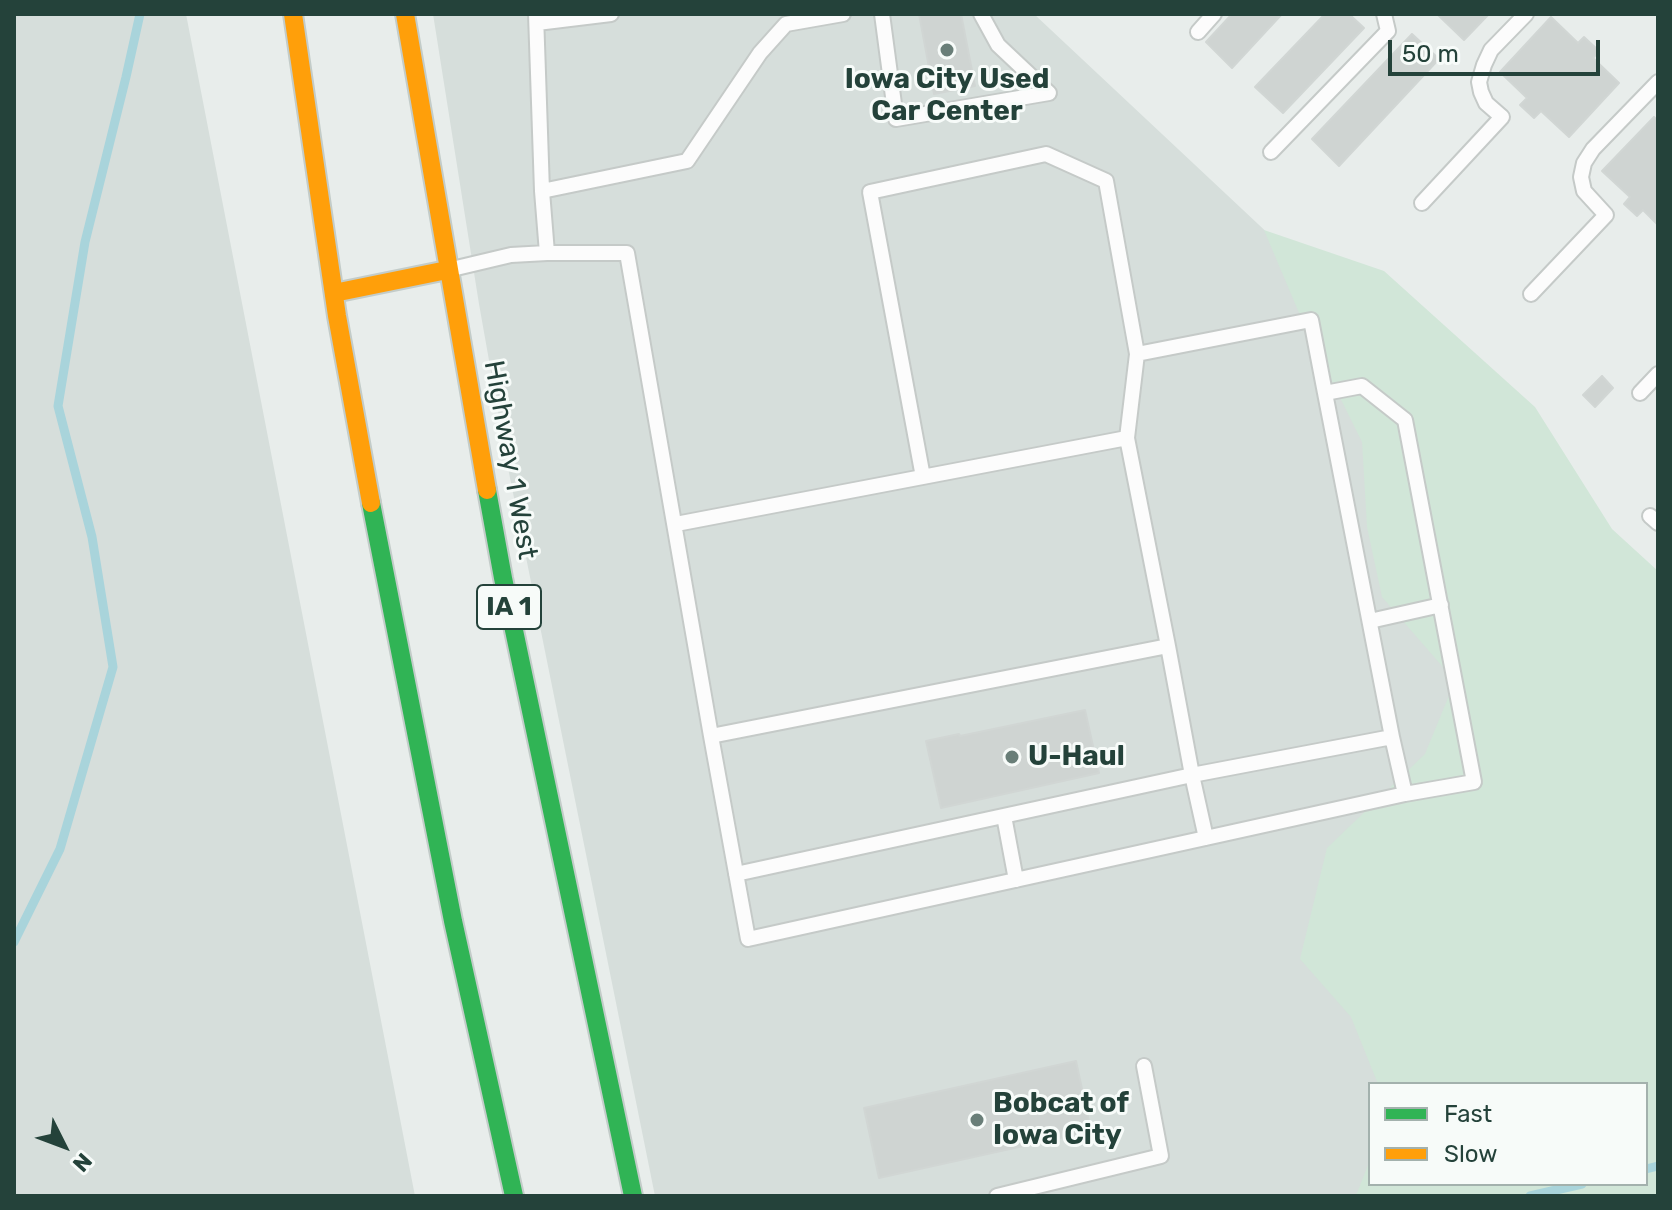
<!DOCTYPE html>
<html>
<head>
<meta charset="utf-8">
<style>
  body { margin:0 }
  #map { position:relative; width:1672px; height:1210px; overflow:hidden; background:#e8edeb; font-family:Rubik,sans-serif }
  canvas { display:block }
  .frame { position:absolute; inset:0; border:16px solid #24423a; pointer-events:none }
  .legend { position:absolute; left:1368px; top:1082px; width:280px; height:104px; box-sizing:border-box; background:#f7fbf9; border:2px solid #a3b1ad; margin:0; padding:10px 14px; list-style:none; font-size:24px; color:#24423a }
  .legend li { display:flex; align-items:center; gap:16px; height:40px }
  .legend b { width:40px; border:2px solid #a3b1ad }
  .north { position:absolute; left:24px; top:1106px; width:80px; height:80px; -webkit-text-stroke:6px #f7fbf9; paint-order:stroke; rotate:132deg; font-size:22px; font-weight:700; line-height:32px; text-align:center; color:#24423a }
  .north::after { content:''; display:block; margin:auto; width:28px; height:36px; background:#24423a; clip-path:polygon(50% 0,100% 100%,50% 72%,0 100%) }
  .scale { position:absolute; left:1388px; top:40px; width:212px; height:36px; box-sizing:border-box; border:4px solid #24423a; border-top:0; padding-left:10px; font-size:24px; line-height:28px; white-space:nowrap; color:#24423a; -webkit-text-stroke:6px #f7fbf9; paint-order:stroke }
</style>
</head>
<body>
<div id="map">
<canvas width="1672" height="1210"></canvas>
<div class="frame"></div>
<ul class="legend">
<li><b style="height:10px;background:#30b455"></b>Fast</li>
<li><b style="height:10px;background:#ff9f0a"></b>Slow</li>
</ul>
<div class="north">N</div>
<div class="scale">50 m</div>
</div>
<script>
const c = document.querySelector('canvas').getContext('2d');
c.lineJoin = 'round';
function fill(path, color) {
  c.fillStyle = color;
  c.fill(path, 'evenodd');
}
function shape(rows) {
  const path = new Path2D();
  for (const r of rows) {
    path.moveTo(r[0], r[1]);
    for (let i = 2; i < r.length; i += 2) path.lineTo(r[i], r[i + 1]);
  }
  return path;
}
function strokePath(path, color, width, dash) {
  c.strokeStyle = color;
  c.lineWidth = width;
  c.lineCap = dash ? 'butt' : 'round';
  c.setLineDash(dash || []);
  c.stroke(path);
}
function write(font, color, halo, rows, align = 'center') {
  c.font = font + ' Rubik,sans-serif';
  c.lineWidth = 6;
  c.setLineDash([]);
  c.textBaseline = 'middle';
  c.strokeStyle = halo;
  c.fillStyle = color;
  for (const [text, x, y, turn = 0] of rows) {
    c.save();
    c.translate(x, y);
    c.rotate((+turn || 0) * Math.PI / 180);
    c.textAlign = isNaN(turn) ? turn : align;
    if (halo) c.strokeText(text, 0, 0);
    c.fillText(text, 0, 0);
    c.restore();
  }
}
const built = shape([
  [14,14,186,14,415,1196,14,1196],
  [433,14,1034,14,1658,599,1658,1196,655,1196,509,473,479,304],
  [1370,1084,1646,1084,1646,1184,1370,1184]
]);
const green = shape([
  [1264,230,1384,271,1535,407,1612,529,1658,571,1658,1196,1352,1196,1357,1193,1370,1160,1370,1184,1646,1184,1646,1084,1378,1084,1351,1017,1300,959,1327,848,1425,754,1455,681,1382,597,1367,527,1362,442,1305,327]
]);
const stream = shape([
  [14,942,60,849,113,667,92,537,58,406,85,242,126,77,140,14],
  [1646,1169,1658,1166],
  [1530,1196,1582,1184]
]);
const building = shape([
  [919,14,961,14,975,86,934,94,919,14],
  [1232,14,1282,14,1232,68,1206,42,1232,14],
  [1325,14,1349,14,1364,28,1283,113,1255,87,1325,14],
  [1437,14,1489,14,1464,40,1437,14],
  [1551,17,1578,43,1584,37,1599,51,1593,58,1619,83,1569,137,1541,111,1534,118,1520,105,1527,98,1500,72,1551,17],
  [1412,34,1439,59,1339,166,1312,139,1412,34],
  [1654,117,1658,121,1658,225,1643,210,1637,216,1624,204,1630,197,1602,171,1654,117],
  [1602,376,1613,388,1595,407,1583,395,1602,376],
  [1085,710,1099,773,941,808,926,741,959,734,960,736,1085,710],
  [1076,1061,1091,1131,879,1178,864,1108,1076,1061]
]);
const lane = shape([
  [536,14,542,191,547,253],
  [882,14,896,119,1049,93,998,45,981,14],
  [537,23,611,14],
  [1198,32,1214,14],
  [1271,152,1388,31,1384,14],
  [542,191,687,161,760,53,786,24,843,14],
  [1422,203,1502,117,1486,103,1481,92,1479,82,1484,65,1491,50,1526,14],
  [452,269,511,255,547,253,627,253,711,736,1168,646,1192,775,1206,838],
  [1531,294,1606,215,1584,191,1581,177,1584,163,1593,149,1658,82],
  [1137,354,1311,320,1325,393],
  [1640,393,1658,374],
  [923,477,870,192,1046,154,1106,181,1137,354,1127,438,1168,646],
  [1650,516,1658,523],
  [676,524,1127,438],
  [1370,621,1441,605],
  [711,736,748,939,1405,794,1474,782,1405,420,1362,386,1325,393,1392,737,1192,775,736,874],
  [1392,737,1405,794],
  [1004,816,1016,880],
  [997,1196,1161,1156,1144,1066]
]);
const fast = shape([
  [487,490,503,578,633,1196],
  [371,503,453,921,514,1196]
]);
const slow = shape([
  [293,14,337,316,371,503],
  [405,14,487,490],
  [334,293,447,270]
]);
const markers = [
  [947,50,8,"#697e78"],
  [1012,757,8,"#697e78"],
  [977,1120,8,"#697e78"]
];
const shields = [
  [509,607,64]
];
const shieldNames = [
  ["IA 1",509,607]
];
const poiNames = [
  ["Iowa City Used",947,80,"center"],
  ["Car Center",947,112,"center"],
  ["U-Haul",1028,757],
  ["Bobcat of",993,1104],
  ["Iowa City",993,1136]
];
const streetNames = [
  ["Highway 1 West",510,460,80]
];
fill(built, '#d6dedb');
fill(green, '#d1e6d8');
strokePath(stream, '#a9d4db', 9);
fill(building, '#cfd4d2');
strokePath(building, '#d1d6d4', 2);
strokePath(lane, '#c5cac8', 18);
strokePath(fast, '#c3ccc9', 22);
strokePath(slow, '#c3ccc9', 22);
strokePath(lane, '#fcfcfc', 14);
strokePath(fast, '#30b455', 18);
strokePath(slow, '#ff9f0a', 18);
for (const [x, y, r, color] of markers) {
  const dot = new Path2D();
  dot.arc(x, y, r, 0, 2 * Math.PI);
  c.fillStyle = color;
  c.fill(dot);
  strokePath(dot, '#f7fbf9', 3);
}
for (const [x, y, w] of shields) {
  const box = new Path2D();
  box.roundRect(x - w / 2, y - 22, w, 44, 6);
  c.fillStyle = '#f7fbf9';
  c.fill(box);
  strokePath(box, '#24423a', 2);
}
write('bold 26px', '#24423a', null, shieldNames);
write('bold 28px', '#24423a', '#f7fbf9', poiNames, 'left');
write('28px', '#24423a', '#f7fbf9', streetNames);
</script>
</body>
</html>
